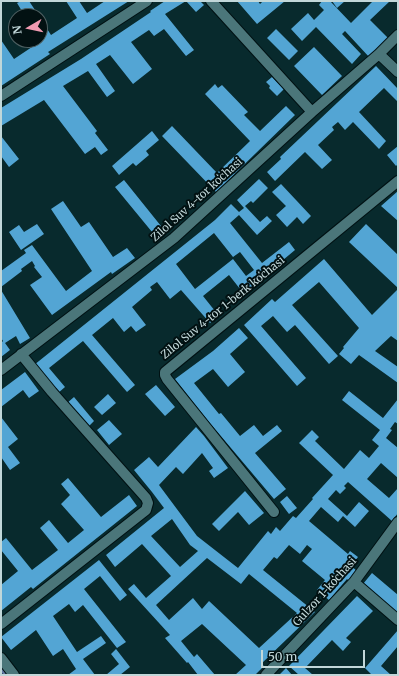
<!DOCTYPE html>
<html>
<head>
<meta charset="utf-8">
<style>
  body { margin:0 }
  #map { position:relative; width:399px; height:676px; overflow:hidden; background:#082a2d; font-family:Merriweather,serif }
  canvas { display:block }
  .frame { position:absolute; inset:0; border:2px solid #c1d7d9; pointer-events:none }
  .north { position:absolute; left:8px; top:8px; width:40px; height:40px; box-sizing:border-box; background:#021112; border:1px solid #4e6062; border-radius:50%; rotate:261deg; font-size:11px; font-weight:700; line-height:16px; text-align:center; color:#c1d7d9 }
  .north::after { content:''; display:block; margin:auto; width:14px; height:18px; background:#f19ab1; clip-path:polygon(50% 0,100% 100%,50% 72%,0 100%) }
  .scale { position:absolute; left:261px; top:650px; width:104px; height:18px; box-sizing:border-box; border:2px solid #c1d7d9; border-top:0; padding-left:5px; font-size:12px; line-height:14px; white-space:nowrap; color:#c1d7d9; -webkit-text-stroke:3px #021112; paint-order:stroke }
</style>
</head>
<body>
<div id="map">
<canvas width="399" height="676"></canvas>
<div class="frame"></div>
<div class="north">N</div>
<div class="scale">50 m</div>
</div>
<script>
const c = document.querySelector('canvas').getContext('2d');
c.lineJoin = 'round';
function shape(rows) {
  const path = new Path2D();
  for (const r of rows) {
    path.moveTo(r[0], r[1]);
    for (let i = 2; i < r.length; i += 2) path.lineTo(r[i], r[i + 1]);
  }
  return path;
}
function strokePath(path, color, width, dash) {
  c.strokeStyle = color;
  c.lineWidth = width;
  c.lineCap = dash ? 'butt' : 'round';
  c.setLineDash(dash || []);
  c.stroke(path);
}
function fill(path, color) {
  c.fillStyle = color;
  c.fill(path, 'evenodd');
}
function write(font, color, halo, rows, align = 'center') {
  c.font = font + ' Merriweather,serif';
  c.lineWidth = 4;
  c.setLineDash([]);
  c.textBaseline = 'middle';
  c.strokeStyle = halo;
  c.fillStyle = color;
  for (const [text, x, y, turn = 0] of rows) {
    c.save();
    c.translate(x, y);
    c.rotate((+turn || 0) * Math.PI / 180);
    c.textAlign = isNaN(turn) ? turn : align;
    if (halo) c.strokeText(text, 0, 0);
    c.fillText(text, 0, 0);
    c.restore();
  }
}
const stream = shape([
  [1,668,6,675]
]);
const building = shape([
  [21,1,29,1,39,16,25,16,17,3],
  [66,1,79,1,87,13,105,1,129,1,48,52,50,54,1,86,1,40,14,59,32,47,27,40,40,40,40,18,51,35,77,18],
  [165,1,186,1,165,14,194,50,186,56,164,29,154,36,149,30,131,42,152,69,133,84,110,55,96,64,115,91,107,97,88,71,63,86,97,131,95,133,108,150,101,155,95,147,85,154,44,100,1,126,1,108,81,59,151,12,150,11],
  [186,1,200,1,204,5,196,12],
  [237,1,258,1,260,4,263,1,285,1,257,24],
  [322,1,330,1,351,23,373,1,390,1,370,20,389,39,370,58,345,31,342,34,361,54,352,64,316,27,302,41,291,29,308,13,314,20,324,10,319,5],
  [332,1,345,1,337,8],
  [276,29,298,51,289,60,267,38],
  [314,47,342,76,322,95,294,66],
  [376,66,398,89,398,102,384,88,359,112,386,141,379,149,353,122,345,130,338,122,332,127,334,130,318,145,332,160,322,169,305,152,275,181,267,172,281,159,280,157],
  [272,77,284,89,277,96,269,88,270,86,266,82],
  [215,84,218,88,222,85,248,112,244,115,260,131,286,106,295,115,216,192,162,136,172,126,217,173,250,141,205,94],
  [152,131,159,140,146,151,149,155,136,166,133,163,119,175,112,166],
  [1,136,19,159,9,167,1,156],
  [398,146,398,164,396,166,387,155],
  [259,179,268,188,253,203,251,201,245,206,260,222,267,216,272,221,257,235,239,215,230,223,262,263,289,242,295,250,283,260,284,262,244,294,229,275,203,296,219,316,210,323,181,290,170,299,157,282,150,287,152,290,132,307,146,325,136,332,131,326,124,332,113,318,92,335,135,385,127,392,83,341,49,368,65,387,57,394,34,365,215,220,231,204,239,212,244,208,237,200],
  [214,233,233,257,240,252,254,270,246,276,233,259,195,289,176,264],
  [124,180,165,231,157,238,115,187],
  [281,184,311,216,303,224,297,217,287,227,276,215,286,206,272,192],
  [398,191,398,221,381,206],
  [63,201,81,227,89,222,113,257,127,248,135,258,112,274,111,272,52,315,30,285,42,277,34,267,35,266,32,261,21,269,22,271,1,287,1,271,26,253,24,250,32,245,66,291,92,271,51,209],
  [37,224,44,234,21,250,9,232,19,225,24,232],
  [366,224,398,255,398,288,349,242],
  [324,259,372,315,398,289,398,341,391,336,375,351,398,367,398,383,359,355,351,364,339,354,344,348,343,347,359,328,319,282,292,305,338,356,329,364,295,325,287,332,273,316,261,326,306,378,297,386,244,325,272,299,275,302],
  [1,290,30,338,20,344,16,336,5,343,10,350,1,357,1,343,3,341,1,338],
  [239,328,248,338,230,354,245,372,228,387,213,369,194,383,219,414,221,413,240,436,254,425,263,436,277,425,282,431,255,453,286,489,274,499,209,422,175,379,213,351],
  [25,372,39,391,29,398,23,390,1,407,1,390],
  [156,385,175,407,165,416,145,394],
  [349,391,383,418,398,399,398,424,395,422,390,429,392,430,386,438,398,448,398,478,381,463,367,479,389,498,398,488,398,513,392,521,348,482,344,486,346,488,340,494,336,490,328,499,347,516,359,502,369,511,355,527,343,516,338,522,321,507,309,521,348,554,350,551,358,557,351,566,357,571,349,581,347,579,329,600,317,590,325,580,302,561,312,549,307,545,300,554,289,545,277,559,274,557,263,570,315,612,261,664,264,666,255,675,235,675,246,665,202,624,181,641,194,657,197,654,215,675,198,675,188,662,187,663,165,638,170,635,128,589,134,584,146,598,171,576,142,544,115,567,106,555,164,508,152,492,134,470,149,457,158,467,196,427,204,436,228,468,214,478,209,471,213,468,202,453,183,474,176,467,159,485,197,536,238,568,268,531,271,534,276,527,280,531,293,516,296,518,313,499,312,498,333,475,299,443,312,430,319,437,315,441,344,469,360,450,369,458,379,446,372,440,380,430,342,400],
  [172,519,190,545,198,551,180,567,151,536],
  [207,558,241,584,249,574,297,613,259,648,209,601,202,609,193,598,169,620,156,605],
  [108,394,116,403,102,415,94,407],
  [74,397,94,421,87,428,66,404],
  [1,417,18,439,8,447,20,463,10,470,1,457],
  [109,420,122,434,109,445,97,430],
  [68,478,101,517,129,495,137,506,33,589,31,587,1,611,1,585,18,571,1,550,1,542,6,538,32,570,58,550,40,528,49,520,68,543,84,530,61,504,70,495,61,484],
  [245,491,264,513,249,525,238,512,219,531,212,524],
  [287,496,297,508,289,514,280,502],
  [99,560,127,595,120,601,100,576,84,589,126,642,117,648,83,605,75,612,69,604,53,616,77,652,101,636,106,643,83,659,95,675,68,675,76,669,63,649,53,656,36,630,11,650,1,637],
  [372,573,398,595,398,614,363,584],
  [357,596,373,611,346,638,351,642,343,651,332,640,305,668,313,675,299,675,289,666],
  [398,630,398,646,381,666,391,675,372,675,365,668],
  [116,649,130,667,120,675,106,675,119,664,111,654],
  [286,668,292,675,279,675]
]);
const minor = shape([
  [211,1,312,112],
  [379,54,398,72],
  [1,96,147,1],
  [1,370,174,238,312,112,379,54,398,35],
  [274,512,167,379,165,375,165,372,398,181],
  [354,582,398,620],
  [1,624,146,510,148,503,146,498,52,392,21,354],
  [1,658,14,675],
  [266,675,354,582,398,522]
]);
const streetNames = [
  ["Zilol Suv 4-tor koʻchasi",197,200,-42],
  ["Zilol Suv 4-tor 1-berk koʻchasi",223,308,-39],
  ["Gulzor 1-koʻchasi",325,592,-48]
];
strokePath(stream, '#6278a4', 4);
fill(building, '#53a5d4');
strokePath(minor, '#001113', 12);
strokePath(minor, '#4b767a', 10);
write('11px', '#c1d7d9', '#021112', streetNames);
</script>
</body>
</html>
